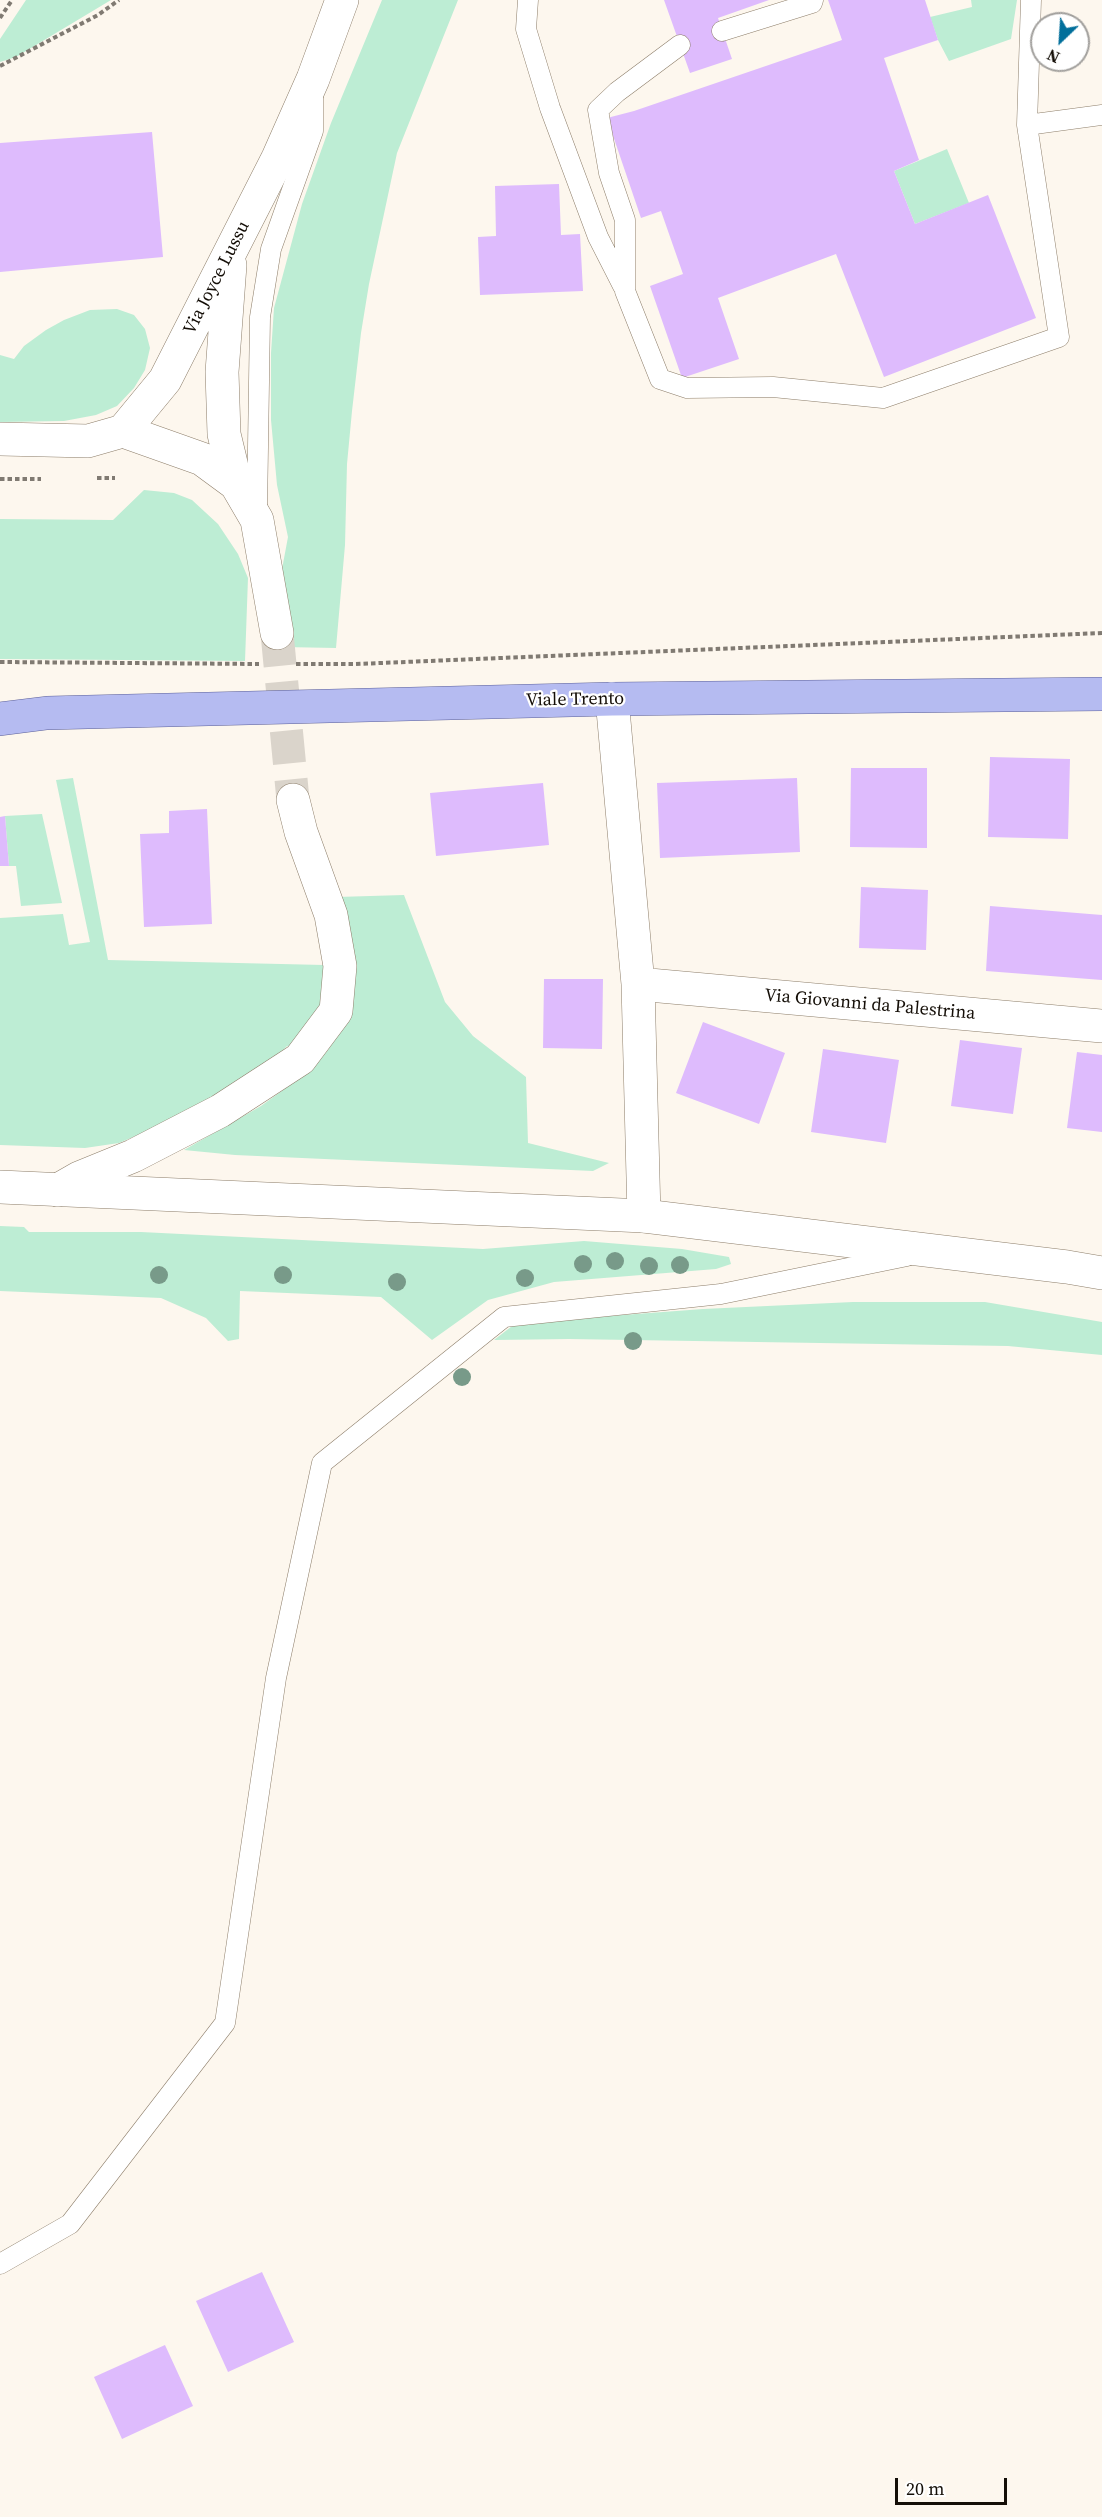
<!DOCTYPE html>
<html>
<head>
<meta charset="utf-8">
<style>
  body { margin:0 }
  #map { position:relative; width:1102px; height:2517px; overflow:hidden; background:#fdf7ee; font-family:"Source Serif 4",serif }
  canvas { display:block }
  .north { position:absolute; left:1030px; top:12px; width:60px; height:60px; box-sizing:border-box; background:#fff; border:2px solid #a19f9c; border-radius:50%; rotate:205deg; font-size:16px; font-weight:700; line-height:24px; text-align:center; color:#140e07 }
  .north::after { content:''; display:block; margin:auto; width:21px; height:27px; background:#016f9b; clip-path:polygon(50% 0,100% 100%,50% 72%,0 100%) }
  .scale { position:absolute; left:895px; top:2478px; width:112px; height:27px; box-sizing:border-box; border:3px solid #140e07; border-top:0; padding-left:8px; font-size:18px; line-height:21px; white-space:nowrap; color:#140e07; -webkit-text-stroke:4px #fff; paint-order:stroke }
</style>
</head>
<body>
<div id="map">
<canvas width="1102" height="2517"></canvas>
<div class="north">N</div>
<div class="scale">20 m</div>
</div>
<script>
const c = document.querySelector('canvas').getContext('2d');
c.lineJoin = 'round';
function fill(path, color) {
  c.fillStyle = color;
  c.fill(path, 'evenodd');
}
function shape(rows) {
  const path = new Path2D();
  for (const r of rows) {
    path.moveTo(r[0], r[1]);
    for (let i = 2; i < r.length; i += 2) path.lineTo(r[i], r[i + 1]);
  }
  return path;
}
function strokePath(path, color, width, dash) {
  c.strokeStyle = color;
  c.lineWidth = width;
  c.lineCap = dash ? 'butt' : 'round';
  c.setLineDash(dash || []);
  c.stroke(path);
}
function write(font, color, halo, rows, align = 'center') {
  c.font = font + ' "Source Serif 4",serif';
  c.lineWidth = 4.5;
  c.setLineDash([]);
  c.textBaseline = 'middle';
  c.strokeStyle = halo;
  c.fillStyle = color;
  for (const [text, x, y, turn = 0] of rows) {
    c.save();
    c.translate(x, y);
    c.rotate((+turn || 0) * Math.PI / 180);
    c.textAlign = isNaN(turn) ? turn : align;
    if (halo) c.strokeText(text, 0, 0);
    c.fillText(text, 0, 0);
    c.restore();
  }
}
const green = shape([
  [26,0,111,0,16,57,0,62,0,39],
  [382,0,458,0,397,153,369,284,361,333,352,411,347,464,345,545,336,648,283,647,282,569,288,537,277,485,271,420,271,353,274,308,302,204,331,123],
  [971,0,1017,0,1011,39,949,61,938,40,930,17,972,7],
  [947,149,969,203,915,224,894,171],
  [117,309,134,315,145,329,150,348,145,370,134,388,117,406,96,415,64,421,0,422,0,355,14,359,24,346,46,330,64,320,90,310],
  [144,490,174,493,192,500,218,524,238,554,248,578,245,661,0,659,0,519,113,520],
  [73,778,108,960,324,965,323,997,315,1018,292,1048,287,1046,275,1059,200,1104,152,1129,119,1143,85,1148,0,1145,0,918,63,914,69,945,90,942,56,780],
  [42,814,62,903,21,906,16,866,9,866,5,816],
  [404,895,445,1002,473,1036,526,1077,528,1143,609,1163,593,1171,235,1155,184,1150,261,1106,312,1069,328,1050,348,1018,337,897],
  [0,1226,24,1227,29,1232,141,1232,483,1249,584,1241,682,1249,729,1257,731,1264,716,1269,554,1282,488,1300,432,1340,381,1297,240,1291,239,1339,228,1341,206,1318,161,1298,0,1291],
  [853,1302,985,1302,1102,1322,1102,1355,1008,1346,569,1339,494,1340,516,1323,703,1309]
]);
const building = shape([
  [664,0,769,0,718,18,732,59,690,73],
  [828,0,925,0,938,40,884,58,919,160,894,171,915,224,988,195,1036,318,884,377,836,254,718,298,739,359,682,378,650,286,683,274,661,211,641,218,607,118,634,111,842,40],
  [152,132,163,257,0,272,0,143],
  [559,184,561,235,580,234,583,291,480,295,478,237,496,236,495,186],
  [990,757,1070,759,1068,839,988,837],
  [851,768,927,768,927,848,850,847],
  [797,778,800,852,660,858,657,783],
  [543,783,549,845,436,856,430,793],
  [207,809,212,924,144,927,140,834,169,833,169,811],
  [5,816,9,866,0,866,0,817],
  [861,887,928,890,926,950,859,948],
  [990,906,1102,915,1102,980,986,971],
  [544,979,603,979,602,1049,543,1048],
  [703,1022,785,1053,759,1124,676,1093],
  [960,1040,1022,1048,1013,1114,951,1106],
  [823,1049,899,1060,886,1143,811,1132],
  [1077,1052,1102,1055,1102,1132,1067,1128],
  [262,2272,294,2342,228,2372,196,2301],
  [165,2345,193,2406,122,2439,94,2377]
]);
const streetTunnel = shape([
  [277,633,293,800]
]);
const path = shape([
  [0,18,12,0],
  [0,66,98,15,119,0],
  [97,478,115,478],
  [0,479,41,479],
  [0,662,259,664],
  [296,664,356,664,1102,633]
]);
const lane = shape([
  [528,0,526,29,550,108,598,237,623,286],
  [722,31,812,3,813,0],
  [680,45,617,92,598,110,609,173,625,220,625,291,660,379,687,388,773,387,883,398,1059,337,1027,125,1031,0],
  [1027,125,1102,115],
  [257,512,260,317,271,249,313,131,313,93],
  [0,2264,70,2224,225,2023,276,1678,322,1463,504,1317,721,1294,907,1256]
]);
const street = shape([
  [230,265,222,372,224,434,236,484],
  [123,431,202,459,236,484,257,520,277,633],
  [0,439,88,441,123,431,165,380,278,158,313,79,342,0],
  [612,699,638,984,644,1216],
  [638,984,1102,1026],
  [58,1190,79,1178,133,1156,220,1111,300,1059,336,1011,340,966,331,915,301,832,293,800]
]);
const secondary = shape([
  [0,1187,644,1216,1067,1267,1102,1273]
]);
const primary = shape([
  [0,719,47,713,612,699,1102,694]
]);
const trees = [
  [615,1261],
  [583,1264],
  [680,1265],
  [649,1266],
  [159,1275],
  [283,1275],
  [525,1278],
  [397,1282],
  [633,1341],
  [462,1377]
];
const streetNames = [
  ["Via Joyce Lussu",217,278,-63],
  ["Viale Trento",575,700,-1],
  ["Via Giovanni da Palestrina",870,1005,5]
];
fill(green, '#bdedd4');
fill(building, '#debbfd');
strokePath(streetTunnel, '#dad4cb', 33, [33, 16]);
strokePath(lane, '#8d7e6a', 21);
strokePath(street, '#8d7e6a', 34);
strokePath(secondary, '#8d7e6a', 34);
strokePath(primary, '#5d6199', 34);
strokePath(path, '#807a72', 4, [4.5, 3]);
strokePath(lane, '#fff', 20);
strokePath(street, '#fff', 33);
strokePath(secondary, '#fff', 33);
strokePath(primary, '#b5bbf1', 33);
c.fillStyle = '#789a89';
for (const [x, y] of trees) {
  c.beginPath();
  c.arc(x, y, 9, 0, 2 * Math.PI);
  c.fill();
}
write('18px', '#140e07', '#fff', streetNames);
</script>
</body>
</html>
